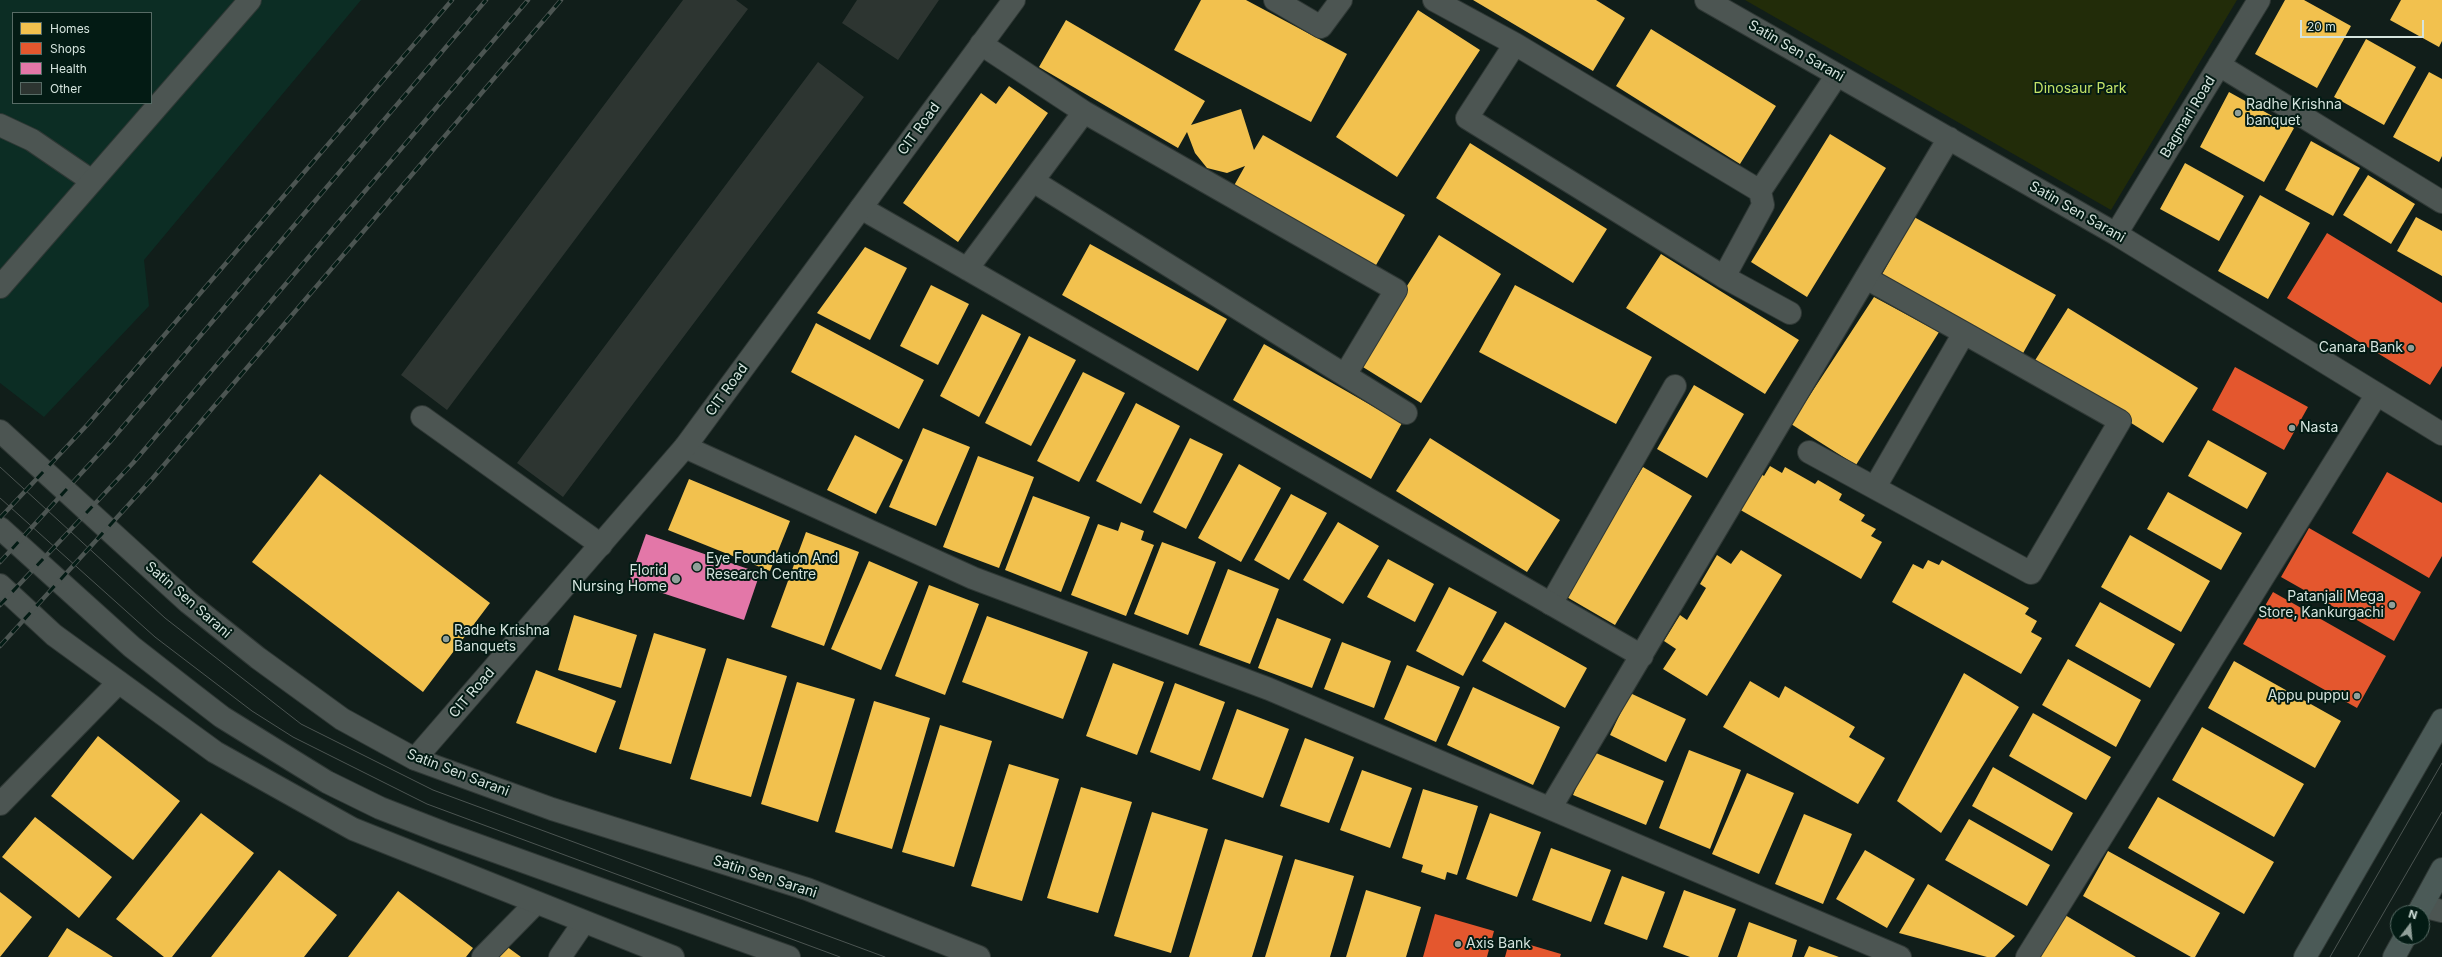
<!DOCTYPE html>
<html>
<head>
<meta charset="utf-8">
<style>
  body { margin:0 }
  #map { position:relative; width:2442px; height:957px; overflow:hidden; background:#111e1a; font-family:Inter,sans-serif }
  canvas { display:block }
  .legend { position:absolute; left:12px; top:12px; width:140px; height:92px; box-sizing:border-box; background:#031b14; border:1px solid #576b65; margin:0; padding:5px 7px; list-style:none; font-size:12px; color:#d5e4de }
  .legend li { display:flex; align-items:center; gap:8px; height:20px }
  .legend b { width:20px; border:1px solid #576b65 }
  .north { position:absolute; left:2390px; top:905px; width:40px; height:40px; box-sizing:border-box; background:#031b14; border:1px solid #576b65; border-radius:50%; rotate:16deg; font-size:11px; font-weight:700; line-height:16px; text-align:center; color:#d5e4de }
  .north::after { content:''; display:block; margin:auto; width:14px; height:18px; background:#909f99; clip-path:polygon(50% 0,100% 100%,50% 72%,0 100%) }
  .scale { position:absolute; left:2300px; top:20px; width:124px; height:18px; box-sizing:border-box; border:2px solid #d5e4de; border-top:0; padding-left:5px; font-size:12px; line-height:14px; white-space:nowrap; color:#d5e4de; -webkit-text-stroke:3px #031b14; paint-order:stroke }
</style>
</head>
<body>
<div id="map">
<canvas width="2442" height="957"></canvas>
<ul class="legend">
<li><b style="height:11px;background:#f2c14e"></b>Homes</li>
<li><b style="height:11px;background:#e4572e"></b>Shops</li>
<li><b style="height:11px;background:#e377a8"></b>Health</li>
<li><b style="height:11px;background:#2d3531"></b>Other</li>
</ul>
<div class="north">N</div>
<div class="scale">20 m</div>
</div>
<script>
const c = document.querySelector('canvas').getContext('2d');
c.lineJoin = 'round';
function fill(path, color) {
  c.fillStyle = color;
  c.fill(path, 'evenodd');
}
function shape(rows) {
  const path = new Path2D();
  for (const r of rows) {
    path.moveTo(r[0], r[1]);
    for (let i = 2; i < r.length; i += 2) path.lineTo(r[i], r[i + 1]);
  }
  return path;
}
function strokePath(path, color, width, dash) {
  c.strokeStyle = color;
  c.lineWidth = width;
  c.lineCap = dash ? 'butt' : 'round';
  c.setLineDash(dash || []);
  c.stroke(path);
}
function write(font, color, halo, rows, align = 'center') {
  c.font = font + ' Inter,sans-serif';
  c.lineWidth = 4;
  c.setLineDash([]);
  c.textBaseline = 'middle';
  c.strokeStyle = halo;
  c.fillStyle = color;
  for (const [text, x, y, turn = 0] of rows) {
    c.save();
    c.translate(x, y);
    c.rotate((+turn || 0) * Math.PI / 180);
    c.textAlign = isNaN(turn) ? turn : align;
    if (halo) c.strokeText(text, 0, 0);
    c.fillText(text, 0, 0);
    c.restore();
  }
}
const built = shape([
  [0,0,361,0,144,260,149,306,44,417,0,383],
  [13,13,151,13,151,103,13,103]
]);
const green = shape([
  [1745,0,2237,0,2111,210]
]);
const homes = shape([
  [1201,0,1246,0,1347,54,1311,122,1174,50],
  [1473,0,1596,0,1625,18,1593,71],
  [2285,0,2304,0,2351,26,2317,88,2255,54],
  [2401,0,2442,0,2442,41,2439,47,2390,20],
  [1418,10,1480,50,1397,177,1336,137],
  [1066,20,1205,101,1191,125,1241,109,1254,150,1263,135,1405,215,1372,272,1231,191,1245,166,1227,173,1207,168,1195,153,1187,132,1178,148,1039,67],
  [1651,29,1776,106,1740,164,1616,86],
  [2366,39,2416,67,2384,125,2334,97],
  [2429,72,2442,79,2442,156,2439,162,2393,137],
  [1009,86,1048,113,958,242,903,203,981,93,996,104],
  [2229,92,2294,128,2264,182,2200,147],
  [1830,134,1886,168,1807,297,1751,262],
  [2311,141,2360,168,2333,216,2285,190],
  [1470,143,1607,229,1573,283,1436,198],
  [2185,163,2244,196,2219,241,2160,209],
  [2368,175,2415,204,2391,244,2343,215],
  [2260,195,2310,223,2268,299,2218,271],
  [1914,217,2056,295,2022,355,1880,278],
  [2416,217,2442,231,2442,276,2397,251],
  [1439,235,1501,274,1421,403,1358,364],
  [1090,244,1227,319,1198,371,1062,295],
  [865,247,907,268,870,340,817,313],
  [1661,254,1799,340,1765,394,1626,308],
  [931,285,969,304,938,365,900,346],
  [1515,285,1652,357,1616,424,1479,352],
  [1874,297,1939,332,1856,465,1791,424],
  [2068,308,2198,388,2163,443,2034,362],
  [982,314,1021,334,979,417,940,396],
  [816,323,924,380,899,429,791,372],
  [1029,336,1076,360,1031,446,985,423],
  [1264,344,1402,423,1371,479,1233,400],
  [1083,372,1125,393,1079,482,1037,461],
  [1694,385,1744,414,1707,478,1657,449],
  [1136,403,1180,426,1141,504,1096,481],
  [923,428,970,447,936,526,889,507],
  [855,435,903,460,876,514,827,490],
  [1190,438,1223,454,1186,529,1153,512],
  [1430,438,1560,520,1527,572,1396,491],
  [2208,440,2267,473,2247,509,2188,476],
  [978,456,1034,477,999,568,943,547],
  [1239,464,1281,488,1241,562,1198,538],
  [1770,466,1782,473,1785,467,1815,484,1818,480,1842,494,1839,500,1865,515,1861,521,1876,529,1871,536,1882,542,1861,579,1737,508,1758,472,1764,476],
  [1643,467,1692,496,1615,625,1565,596],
  [320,474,490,603,423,692,252,562],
  [689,479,790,521,770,571,668,530],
  [2168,492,2242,533,2221,570,2147,529],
  [1291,494,1327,513,1289,580,1254,560],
  [1033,496,1090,517,1061,592,1005,570],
  [1121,522,1144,531,1141,540,1154,545,1126,616,1071,595,1098,524,1118,531],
  [1338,522,1379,546,1343,604,1303,580],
  [806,532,859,552,824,646,771,627],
  [2130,535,2210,581,2181,632,2101,587],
  [1162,542,1216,562,1188,635,1134,614],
  [1741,550,1782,575,1707,696,1663,669,1676,649,1664,641,1680,615,1687,620,1706,588,1700,584,1717,555,1731,564],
  [1388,559,1434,584,1415,622,1367,597],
  [1928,560,1939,565,1942,560,2029,608,2025,614,2037,621,2031,632,2042,638,2021,674,1892,602,1913,564,1923,569],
  [869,561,918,582,881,670,831,649],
  [1228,569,1279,589,1250,664,1199,645],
  [929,585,979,604,945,695,895,676],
  [1449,587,1497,612,1463,676,1416,651],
  [2100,602,2175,644,2150,688,2075,646],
  [574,615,637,635,621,688,558,670],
  [987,616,1088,652,1063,719,962,682],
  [1277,618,1331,639,1312,688,1258,668],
  [1505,622,1587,668,1565,708,1482,661],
  [654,633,706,649,671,764,619,749],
  [1342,642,1391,661,1374,708,1324,689],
  [727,658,787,676,751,797,690,779],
  [2068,659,2141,700,2116,747,2042,705],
  [2234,661,2341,721,2315,768,2208,708],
  [1113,663,1164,682,1137,755,1086,736],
  [1407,665,1460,687,1436,742,1384,719],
  [536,670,616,701,596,753,516,723],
  [1964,673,2019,707,1941,833,1897,801],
  [1750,681,1779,698,1785,686,1855,727,1849,737,1885,758,1858,804,1723,727],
  [797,682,855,699,818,822,761,804],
  [1175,683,1225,702,1200,771,1150,752],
  [1473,687,1560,727,1533,785,1447,745],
  [1630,693,1686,719,1666,762,1610,735],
  [874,701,930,718,892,849,835,832],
  [1237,709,1289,729,1263,798,1212,779],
  [2033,713,2111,757,2086,800,2009,756],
  [940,725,992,741,954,867,902,852],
  [2202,727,2304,784,2274,837,2172,780],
  [98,736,180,801,133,860,51,796],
  [1305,738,1354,757,1329,823,1280,806],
  [1689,750,1741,770,1710,849,1659,828],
  [1591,751,1664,781,1646,825,1573,795],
  [1009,764,1059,779,1022,901,971,886],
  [1993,767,2073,813,2052,851,1972,806],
  [1362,770,1412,788,1390,848,1340,830],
  [1747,773,1794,793,1759,874,1712,854],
  [1081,787,1132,802,1098,913,1047,898],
  [1423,789,1478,806,1457,875,1447,872,1445,880,1421,872,1423,865,1402,858],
  [2158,797,2274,862,2244,914,2128,848],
  [1152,812,1208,829,1171,953,1114,936],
  [201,813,254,853,172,957,164,957,116,919],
  [1490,813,1541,832,1517,897,1466,879],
  [1804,814,1852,834,1823,904,1775,884],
  [35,817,112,877,79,918,2,857],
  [1969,819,2050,865,2027,906,1945,860],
  [1225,839,1283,856,1252,957,1189,957],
  [1551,848,1611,870,1591,922,1532,900],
  [1865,850,1915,879,1887,928,1836,899],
  [2108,851,2220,913,2195,957,2191,957,2083,896],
  [1295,859,1354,876,1330,957,1265,957],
  [279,870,337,915,304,957,211,957],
  [1622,876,1665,892,1647,940,1604,924],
  [1928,884,2015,936,1995,957,1987,957,1899,933],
  [1366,890,1421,907,1406,957,1346,957],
  [1684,890,1736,909,1718,957,1690,957,1663,947],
  [398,891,473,948,466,957,348,957],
  [0,892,32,917,0,957],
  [2065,915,2136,957,2040,957],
  [1749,922,1797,940,1792,957,1737,957],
  [67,928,113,957,48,957],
  [506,946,521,957,497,957],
  [1809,946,1839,957,1804,957]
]);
const shops = shape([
  [2327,233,2442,303,2442,366,2430,385,2287,298],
  [2235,367,2308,407,2284,450,2212,410],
  [2387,472,2442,503,2442,556,2429,578,2352,533],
  [2309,528,2421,592,2394,641,2281,577],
  [2273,592,2386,656,2357,708,2243,644],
  [1435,914,1494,931,1487,957,1423,957],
  [1510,939,1561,954,1560,957,1505,957]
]);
const health = shape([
  [646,534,760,573,744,620,629,582]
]);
const building = shape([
  [683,0,736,0,748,9,447,410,401,375],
  [857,0,939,0,898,60,842,23],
  [818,62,864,97,563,497,517,463]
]);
const service = shape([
  [1275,0,1321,27,1341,0],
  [1434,0,1515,44],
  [0,125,32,140,92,181],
  [1760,191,1837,75],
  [1724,277,1763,205,1760,191,1515,44,1467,118,1724,277,1790,313],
  [1866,278,1964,333],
  [1809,452,2031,573,2120,421,1964,333,1875,487],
  [1551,604,1675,386],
  [483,957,536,903],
  [560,957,584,922]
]);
const minor = shape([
  [1706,0,2116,234,2442,434],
  [981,44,1084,112],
  [2219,65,2442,202],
  [1033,181,1406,413],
  [861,208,1642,656],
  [2116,234,2259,0],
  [967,269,1084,112,1396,290,1345,375],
  [0,287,250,0],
  [422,417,601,545],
  [685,447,973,578,1269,689,1900,957],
  [0,585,54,635,215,752,353,829,673,957],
  [0,804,119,682],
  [1551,807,1949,138],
  [2422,906,2442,911],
  [2027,957,2377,394]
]);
const tertiary = shape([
  [415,759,685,447,1014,0]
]);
const secondary = shape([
  [0,431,189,603,258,658,342,719,415,759,552,809,807,889,979,957],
  [0,528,132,647,187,690,222,717,327,782,380,808,444,833,789,957]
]);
const primary = shape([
  [2418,913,2442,869],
  [2305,957,2442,720],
  [2394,957,2405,937]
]);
const tram = shape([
  [0,467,165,618,301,724,433,790,885,957],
  [0,498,155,637,252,711,293,737,427,804,840,957],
  [2330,957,2442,763],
  [2358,957,2442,812]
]);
const rail = shape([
  [0,518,88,424,452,0],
  [0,562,109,443,486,0],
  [0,605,133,463,528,0],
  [0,646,152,479,561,0]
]);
const markers = [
  [2238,113,4,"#909f99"],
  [2411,348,4,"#909f99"],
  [2292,428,4,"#909f99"],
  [697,567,5,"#909f99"],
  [676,579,5,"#909f99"],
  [2392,605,4,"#909f99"],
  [446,639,4,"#909f99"],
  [2357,696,4,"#909f99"],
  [1458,944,4,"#909f99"]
];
const streetNames = [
  ["Satin Sen Sarani",1796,51,30],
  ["Bagmari Road",2188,117,-59],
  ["CIT Road",919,129,-54],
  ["Satin Sen Sarani",2077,212,30],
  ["CIT Road",727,390,-54],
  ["Satin Sen Sarani",188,600,41],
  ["CIT Road",472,693,-49],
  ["Satin Sen Sarani",458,773,21],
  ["Satin Sen Sarani",765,877,18]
];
const parkNames = [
  ["Dinosaur Park",2080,89]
];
const poiNames = [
  ["Radhe Krishna",2246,105],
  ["banquet",2246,121],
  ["Canara Bank",2403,348,"right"],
  ["Nasta",2300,428],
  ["Eye Foundation And",706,559],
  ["Research Centre",706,575],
  ["Florid",667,571,"right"],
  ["Nursing Home",667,587,"right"],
  ["Patanjali Mega",2384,597,"right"],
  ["Store, Kankurgachi",2384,613,"right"],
  ["Radhe Krishna",454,631],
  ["Banquets",454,647],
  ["Appu puppu",2349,696,"right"],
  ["Axis Bank",1466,944]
];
fill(built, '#0c2d24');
fill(green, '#222c09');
fill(homes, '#f2c14e');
fill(shops, '#e4572e');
fill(health, '#e377a8');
fill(building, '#2d3531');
strokePath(service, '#2f3835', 24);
strokePath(minor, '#2f3835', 24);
strokePath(tertiary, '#2f3835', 24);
strokePath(secondary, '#2f3835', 24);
strokePath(primary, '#2f3835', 24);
strokePath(service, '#4c5552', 22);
strokePath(minor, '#4c5552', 22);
strokePath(tertiary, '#4c5552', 22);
strokePath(secondary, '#4c5552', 22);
strokePath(primary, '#4b5a57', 22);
strokePath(tram, '#4c5552', 1);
strokePath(rail, '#4c5552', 4.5);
strokePath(rail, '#031b14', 3, [9]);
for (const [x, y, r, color] of markers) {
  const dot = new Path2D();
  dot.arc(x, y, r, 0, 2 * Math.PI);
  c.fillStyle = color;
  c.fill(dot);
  strokePath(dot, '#031b14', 1.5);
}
write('14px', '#d5e4de', '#031b14', streetNames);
write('14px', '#c4e368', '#031b14', parkNames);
write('14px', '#d5e4de', '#031b14', poiNames, 'left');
</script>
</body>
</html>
